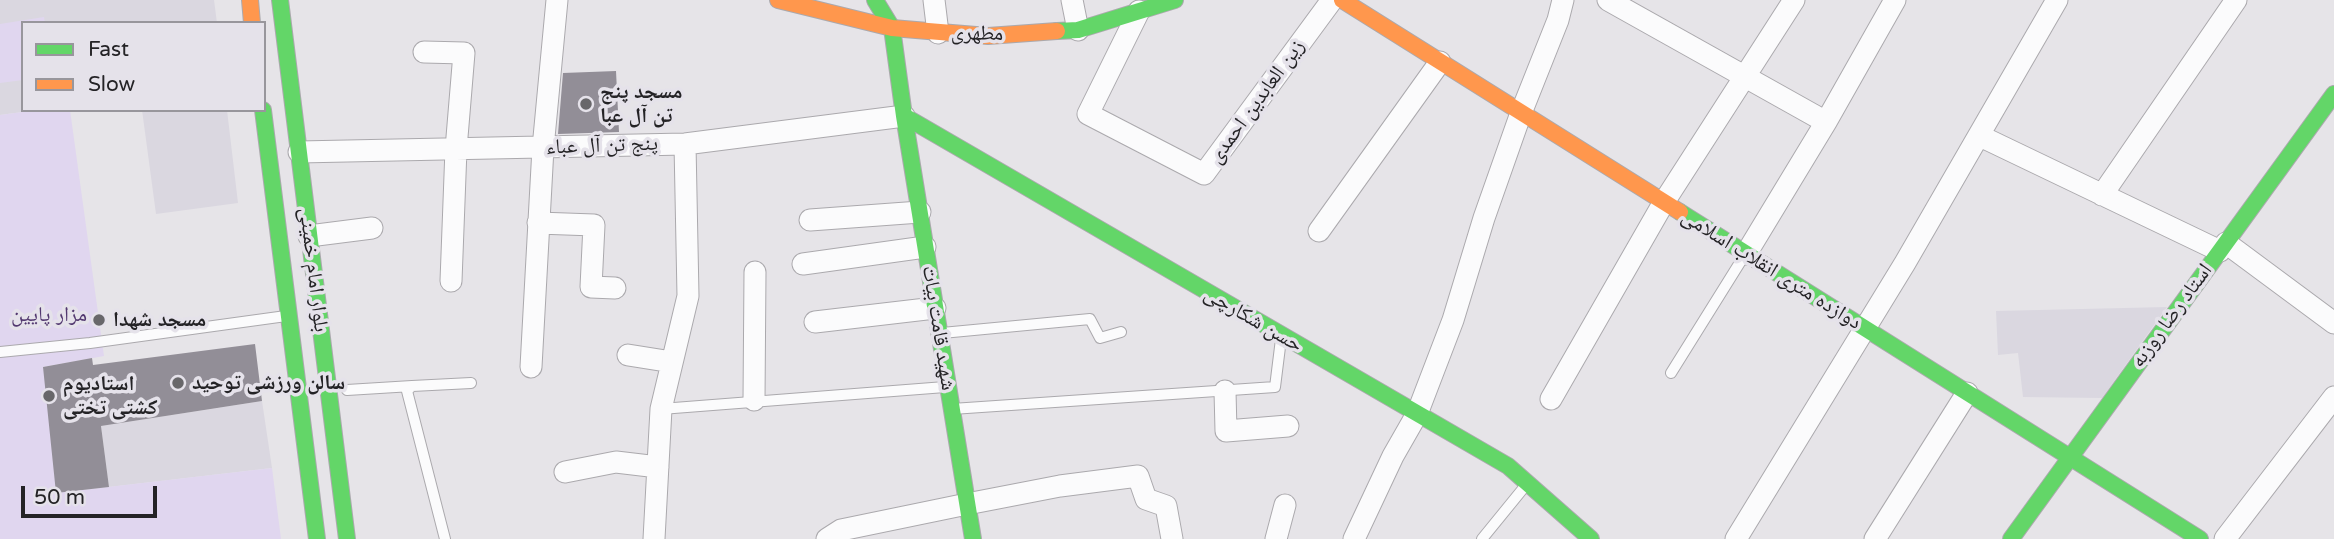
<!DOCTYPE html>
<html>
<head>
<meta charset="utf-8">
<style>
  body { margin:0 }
  #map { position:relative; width:2334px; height:539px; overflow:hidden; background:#e6e4e8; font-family:"Varela Round",sans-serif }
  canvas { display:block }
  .legend { position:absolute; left:21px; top:21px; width:245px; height:91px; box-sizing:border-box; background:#e5e2ea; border:2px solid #98969c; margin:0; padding:9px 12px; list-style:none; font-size:21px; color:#242326 }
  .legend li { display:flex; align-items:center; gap:14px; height:35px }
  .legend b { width:35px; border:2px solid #98969c }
  .scale { position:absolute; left:21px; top:486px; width:136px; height:32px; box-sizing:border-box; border:4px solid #242326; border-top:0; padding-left:9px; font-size:21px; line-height:24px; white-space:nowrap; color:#242326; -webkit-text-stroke:5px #e5e2ea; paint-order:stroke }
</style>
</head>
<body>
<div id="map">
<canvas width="2334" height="539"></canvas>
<ul class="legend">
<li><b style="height:9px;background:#63d668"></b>Fast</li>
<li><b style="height:9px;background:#ff974d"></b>Slow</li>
</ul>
<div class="scale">50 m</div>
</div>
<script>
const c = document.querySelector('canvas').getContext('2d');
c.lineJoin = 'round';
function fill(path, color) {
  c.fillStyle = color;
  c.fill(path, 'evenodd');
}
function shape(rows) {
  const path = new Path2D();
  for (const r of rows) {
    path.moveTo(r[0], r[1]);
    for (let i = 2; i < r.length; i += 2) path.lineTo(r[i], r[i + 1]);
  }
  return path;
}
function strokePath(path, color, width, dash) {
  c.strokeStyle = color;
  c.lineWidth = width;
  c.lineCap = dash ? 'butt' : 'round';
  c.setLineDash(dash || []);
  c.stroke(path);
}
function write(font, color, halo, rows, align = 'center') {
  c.font = font + ' "Varela Round","Noto Naskh Arabic",sans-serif';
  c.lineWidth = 7;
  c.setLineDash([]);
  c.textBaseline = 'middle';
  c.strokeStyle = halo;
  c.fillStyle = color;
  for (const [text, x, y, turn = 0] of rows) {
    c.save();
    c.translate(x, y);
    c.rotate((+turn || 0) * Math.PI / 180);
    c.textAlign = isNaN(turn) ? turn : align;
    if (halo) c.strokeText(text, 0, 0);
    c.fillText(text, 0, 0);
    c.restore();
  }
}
const built = shape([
  [0,0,214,0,217,23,23,23,23,110,37,110,0,115],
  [142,110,227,110,238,203,156,214],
  [2167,307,2102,398,2023,397,2018,353,1998,355,1996,311],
  [262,401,272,468,109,487,101,426]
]);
const green = shape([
  [44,17,45,23,23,23,23,80,0,83,0,24],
  [37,110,70,110,104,356,43,367,49,396,56,493,272,468,281,539,0,539,0,115]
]);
const building = shape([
  [616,71,619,132,558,134,563,73],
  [255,344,262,401,101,426,109,487,56,493,43,367,92,358,93,365]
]);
const lane = shape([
  [942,333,1090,319,1100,338,1121,332],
  [0,352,90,343,286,316],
  [1671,373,1744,256],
  [347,390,412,386],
  [661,409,945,387],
  [952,409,1275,387,1281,339],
  [445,539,407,391,412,386,471,383],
  [1482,539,1526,485]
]);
const street = shape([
  [934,0,938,33],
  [1072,0,1078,30],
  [1608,0,1826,122],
  [1139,11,1088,114,1204,174,1332,0],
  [424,52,464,53,456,149,451,281],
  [1980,136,2220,251],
  [299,152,685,144,904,116],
  [2102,195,2236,0],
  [810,220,920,212],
  [538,223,594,225,591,287,615,288],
  [1319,231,1440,62],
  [309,236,372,228],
  [2226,243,2334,323],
  [1746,254,1826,122,1895,0],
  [803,264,925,247],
  [815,322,935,308],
  [628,355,672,362],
  [531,367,543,148,557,0],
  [1225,391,1226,431,1288,426],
  [1551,399,1664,202,1794,0],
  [754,400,755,272],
  [565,472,616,462,658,467],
  [654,539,661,409,688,296,685,144],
  [827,539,841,530,967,504,1060,486,1138,476,1146,499,1166,506,1172,539],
  [1276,539,1285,505],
  [1354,539,1393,456,1417,414,1453,320,1484,218,1521,113,1558,20,1563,0],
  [1736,539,1905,263,2057,0],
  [1875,539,1967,393],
  [2225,539,2334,397]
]);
const fast = shape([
  [280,0,347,539],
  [875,0,892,28,904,116,973,539],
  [1057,31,1078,30,1175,0],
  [263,110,317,539],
  [904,116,1508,466,1591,539],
  [1680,212,2200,539],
  [2011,539,2334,94]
]);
const slow = shape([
  [250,0,252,23],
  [778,0,892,28,988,36,1057,31],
  [1342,0,1680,212]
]);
const markers = [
  [586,104,7,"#68676a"],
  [99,320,7,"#68676a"],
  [178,383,7,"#68676a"],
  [49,396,7,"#68676a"]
];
const streetNames = [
  ["مطهری",977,34,1],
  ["زین العابدین احمدی",1257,102,-54],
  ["پنج تن آل عباء",602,146,-2],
  ["بلوار امام خمینی",313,270,83],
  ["دوازده متری انقلاب اسلامی",1771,270,32],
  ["استاد رضا روزبه",2172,316,-54],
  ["حسن شکارچی",1253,320,30],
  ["شهید قامت بیات",938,328,81]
];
const poiNames = [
  ["مسجد پنج",600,92],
  ["تن آل عبا",600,116],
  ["مسجد شهدا",113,320],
  ["سالن ورزشی توحید",192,383],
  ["استادیوم",63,384],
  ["کشتى تختى",63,408]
];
const parkNames = [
  ["مزار پایین",49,315]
];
fill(built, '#dad7e0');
fill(green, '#e0d6ef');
fill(building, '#928e97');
strokePath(lane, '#aba9ad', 12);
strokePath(street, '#aba9ad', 23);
strokePath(fast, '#aba9ad', 18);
strokePath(slow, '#aba9ad', 18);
strokePath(lane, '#fbfbfc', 10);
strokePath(street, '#fbfbfc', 21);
strokePath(fast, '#63d668', 16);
strokePath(slow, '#ff974d', 16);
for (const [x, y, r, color] of markers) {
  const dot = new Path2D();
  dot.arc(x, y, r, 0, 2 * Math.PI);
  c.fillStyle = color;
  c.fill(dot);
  strokePath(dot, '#e5e2ea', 2.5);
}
write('21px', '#242326', '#e5e2ea', streetNames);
write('bold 21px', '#242326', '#e5e2ea', poiNames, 'left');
write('21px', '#52386f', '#e5e2ea', parkNames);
</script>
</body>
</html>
